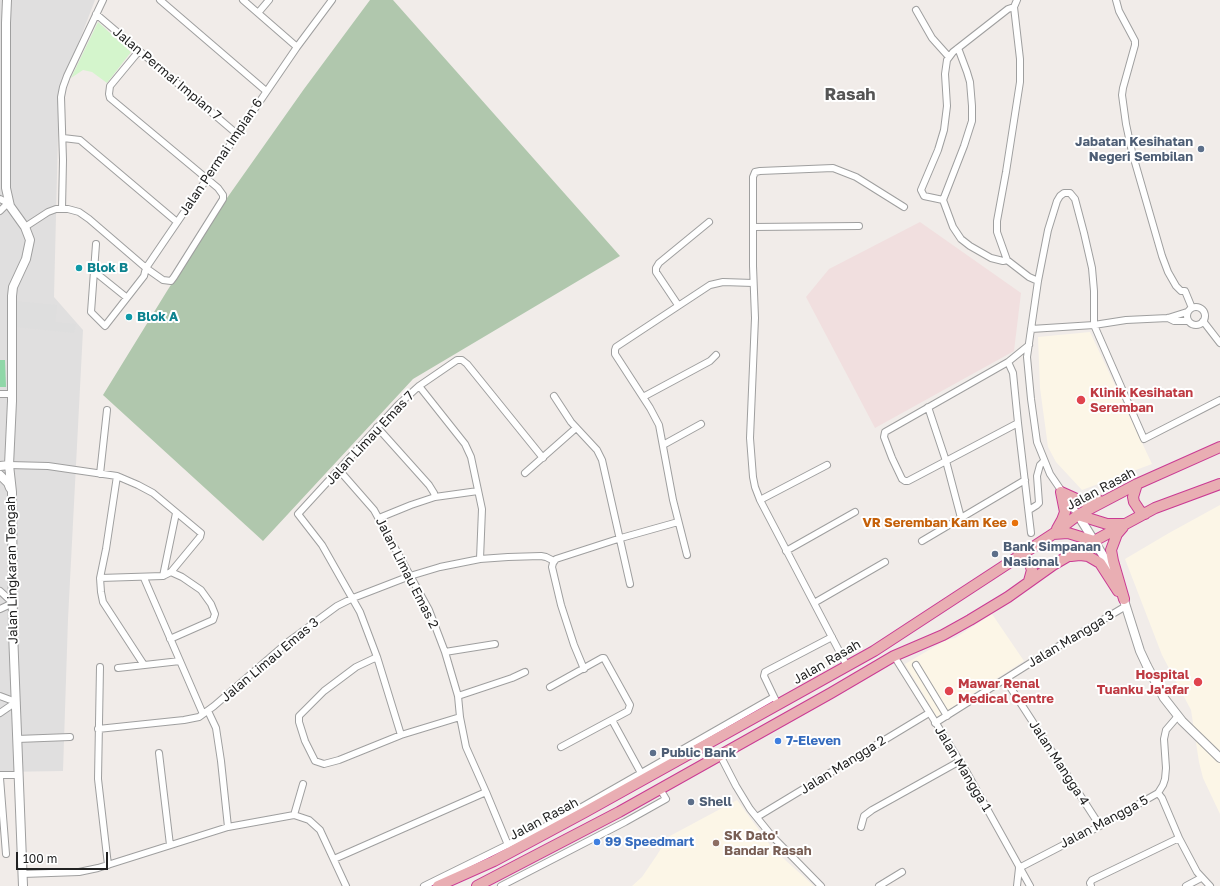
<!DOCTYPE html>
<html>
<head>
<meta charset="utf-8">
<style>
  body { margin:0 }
  #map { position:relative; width:1220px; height:886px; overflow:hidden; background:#f1ece9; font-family:"Golos Text",sans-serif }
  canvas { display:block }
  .scale { position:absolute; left:16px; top:852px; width:92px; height:18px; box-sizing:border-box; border:2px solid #222; border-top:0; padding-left:5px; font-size:12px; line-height:14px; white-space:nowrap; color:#222; -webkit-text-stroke:3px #fff; paint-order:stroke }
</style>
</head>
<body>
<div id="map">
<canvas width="1220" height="886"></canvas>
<div class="scale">100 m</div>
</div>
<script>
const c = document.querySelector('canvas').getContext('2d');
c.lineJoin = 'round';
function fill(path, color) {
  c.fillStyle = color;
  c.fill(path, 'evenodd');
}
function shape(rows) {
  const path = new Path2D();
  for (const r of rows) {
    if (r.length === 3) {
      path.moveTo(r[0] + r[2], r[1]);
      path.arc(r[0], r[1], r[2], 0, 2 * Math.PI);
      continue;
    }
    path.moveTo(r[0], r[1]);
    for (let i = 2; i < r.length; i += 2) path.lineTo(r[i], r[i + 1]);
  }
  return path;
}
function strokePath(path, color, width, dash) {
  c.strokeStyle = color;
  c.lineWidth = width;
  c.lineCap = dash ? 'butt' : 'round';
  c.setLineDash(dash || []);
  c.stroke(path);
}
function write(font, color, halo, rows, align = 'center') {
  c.font = font + ' "Golos Text",sans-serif';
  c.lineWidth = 4;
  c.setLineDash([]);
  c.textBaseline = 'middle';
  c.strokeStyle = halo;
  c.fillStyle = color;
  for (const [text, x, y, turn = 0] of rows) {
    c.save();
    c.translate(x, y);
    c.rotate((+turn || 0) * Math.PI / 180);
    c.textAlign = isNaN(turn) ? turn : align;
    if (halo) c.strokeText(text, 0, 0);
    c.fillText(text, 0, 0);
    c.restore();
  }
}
const residential = shape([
  [0,0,95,0,59,94,54,297,83,330,68,619,63,771,0,772]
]);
const education = shape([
  [1090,332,1152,464,1082,490,1056,462,1048,447,1040,388,1038,337],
  [1220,505,1220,814,1203,778,1199,762,1191,710,1162,655,1125,559,1169,533],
  [992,614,1024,661,937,717,905,664,946,640,955,638],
  [737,800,773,849,814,886,632,886,642,877,657,855,668,837]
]);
const military = shape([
  [920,222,1021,293,1014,351,875,428,806,297,829,269]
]);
const cemetery = shape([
  [370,0,393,0,620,256,413,379,263,541,103,395,167,291,227,198,304,89]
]);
const park = shape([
  [98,22,131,52,107,83,92,72,83,70,71,78]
]);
const pitch = shape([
  [0,360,5,360,6,387,0,387]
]);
const parking = shape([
  [15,301,57,305,55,322,76,324,74,333,14,327]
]);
const minor = shape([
  [160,0,266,91],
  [243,0,297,47],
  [1017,0,1014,7,1020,59,1020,82,1006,172,997,221,997,232,1007,260,1029,277,1038,281],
  [1116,0,1119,11,1135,41,1135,45,1123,88,1122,95,1126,124,1132,152,1162,256,1168,272,1176,286,1181,291,1185,291,1192,308],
  [916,10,932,38,949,57],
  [258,13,269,0],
  [96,14,237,134],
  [958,48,967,72,970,82,972,106,972,121,964,146,943,200,953,227,961,239,970,246,991,258,1003,261,1007,260],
  [63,138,80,140,177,222],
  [0,199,8,203,0,211],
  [943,200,924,196,921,190,938,150,944,130,947,106,945,74,947,60,953,52,1008,9,1014,7],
  [62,209,63,160,61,97,63,87,67,76,103,0],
  [25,227,48,212,56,209,68,209,79,212,89,219,146,268,163,280,171,281,174,277,223,199,223,195,218,188,110,98,109,94,110,86,139,51],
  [753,227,859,226],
  [96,244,91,312,105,326,144,276,146,268,163,243,297,47,332,0],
  [95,272,126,297],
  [678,305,656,272,656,268,659,263,709,222],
  [1196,316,9],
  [1168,318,1174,321,1188,321],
  [1203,321,1220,343],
  [1031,329,1094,325,1126,320,1168,318,1187,312],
  [419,386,465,444,471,457,482,509,480,559],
  [0,394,12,394],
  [554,396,571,422,597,450,602,460,630,584],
  [643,397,710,361,716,355],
  [928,407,946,461,1018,423,1013,373,1008,362],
  [1018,423,1031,533],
  [377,427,429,485,434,493,435,497],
  [663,445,701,424],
  [9,465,48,466,117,476,138,485,153,493,201,533,200,537,171,572,163,576,100,578],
  [339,470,374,510,429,610,445,652,458,696,460,717,466,747,486,792,508,845],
  [525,473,576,428],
  [100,474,107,410],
  [117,476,106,549,100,578,101,592,103,602,144,665],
  [760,500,827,465],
  [1029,510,1037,505,1039,503,1037,476,1040,465,1044,461],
  [1078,515,1050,474,1037,442,1031,399,1027,357,1038,281,1048,230,1057,201,1060,196,1064,193,1070,193,1075,199,1084,233,1092,268,1094,291,1094,325,1144,439,1220,400],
  [379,518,411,505,435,497,478,491],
  [961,518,946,461,908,481,905,481,902,479,892,458,884,437,885,432,1008,362,1029,345],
  [922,541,1025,480],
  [786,551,855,512],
  [687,555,673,500,659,425,650,408,615,354,615,350,616,347,710,285,723,282,753,283],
  [163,576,176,513],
  [144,578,203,714],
  [0,591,13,603,0,609],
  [814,603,885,562],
  [170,639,213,620,215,614,211,604,201,590,182,577,171,572],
  [445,652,495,644],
  [894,656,966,771,1030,886],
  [377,657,356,667,324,691,299,716,299,722,305,741,315,761,324,764,339,760,401,735,460,717],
  [916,665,947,716],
  [847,666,760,500,755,487,753,477,750,438,755,318,753,266,753,177,755,172,760,171,833,168,856,177,904,207],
  [100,667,98,779,108,865],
  [118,668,180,661],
  [584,669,574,645,561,605,552,567,553,563,556,559,621,538,678,522],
  [1005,679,1100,826],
  [550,687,602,658,604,658,630,705,628,711,561,747],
  [0,696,16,702],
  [458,696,512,678,525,672],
  [775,699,764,676,765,672,832,637],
  [208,711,216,728,221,761,228,827],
  [0,713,16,702],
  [612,720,641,773],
  [935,723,1032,662,1126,606],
  [98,729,184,720,199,717,214,706,288,642,337,606,353,598,410,576,440,567,480,559,508,557,541,556,546,557,554,561],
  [401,735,377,657,360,612,322,545,298,514,398,405,419,386,457,360,462,360,467,364,543,458],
  [17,739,70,737],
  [159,753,170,845],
  [720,755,736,786,750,809,771,835,821,886],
  [0,775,18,775],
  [0,778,6,854],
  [1158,793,1162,798,1179,838,1197,872,1210,886],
  [294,815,303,784],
  [757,817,929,713],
  [861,827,864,816,872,810,960,761],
  [334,859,486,792],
  [1019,868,1100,826,1158,793,1163,785,1165,779,1166,768,1164,739,1166,730,1178,716],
  [23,874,79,872,98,868,228,827,294,815,309,820,320,830,346,886],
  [424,886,566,816,774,697],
  [501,886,625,822,666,799,660,789],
  [879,886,902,872],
  [1017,886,1019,868],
  [1091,886,1090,883,1092,880,1179,838],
  [1186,886,1201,878]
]);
const tertiary = shape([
  [7,0,6,23,6,188,10,206,25,227,30,240,26,259,13,287,12,296,12,401,9,465,12,492,13,632,23,886],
  [0,466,9,465],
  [0,475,8,483,10,488],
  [1078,515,1104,557,1114,578],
  [1122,594,1140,651,1147,666,1164,698,1182,721,1220,758]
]);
const trunk = shape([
  [1137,484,1133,497,1134,502,1140,511,1145,514],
  [1061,492,1081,501,1090,503,1098,500],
  [1078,515,1107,524,1124,524],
  [1123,527,1117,534,1111,550,1113,561,1124,599],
  [1057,529,1062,520,1065,512,1061,492],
  [1053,534,1068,533,1094,541],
  [1071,556,1080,555,1088,556,1100,563,1118,591],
  [1017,557,1024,557,1029,562,1032,570,1029,581],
  [438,886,494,861,585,812,874,651,1053,534,1078,515,1137,484,1220,447],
  [477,886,619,812,831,693,894,656,943,635,970,620,1008,597,1053,565,1094,541,1155,508,1220,484]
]);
const markers = [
  [1201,149,4,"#5c6f8a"],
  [79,268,4,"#0f9aa8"],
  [129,317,4,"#0f9aa8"],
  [1081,400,5,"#e0444e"],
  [1015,523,4,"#e8710a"],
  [995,554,4,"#5c6f8a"],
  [1198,682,5,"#e0444e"],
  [949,691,5,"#e0444e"],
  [778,741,4,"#3f7fe0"],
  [653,753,4,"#5c6f8a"],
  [691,802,4,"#5c6f8a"],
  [597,842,4,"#3f7fe0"],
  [716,843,4,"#8d6e63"]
];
const streetNames = [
  ["Jalan Permai Impian 7",167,74,40],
  ["Jalan Permai Impian 6",221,157,-56],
  ["Jalan Limau Emas 7",370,438,-47],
  ["Jalan Rasah",1101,489,-28],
  ["Jalan Lingkaran Tengah",12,570,-91],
  ["Jalan Limau Emas 2",407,573,63],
  ["Jalan Mangga 3",1071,639,-31],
  ["Jalan Limau Emas 3",270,660,-40],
  ["Jalan Rasah",827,662,-30],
  ["Jalan Mangga 4",1059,763,57],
  ["Jalan Mangga 2",843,765,-32],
  ["Jalan Mangga 1",963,769,59],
  ["Jalan Rasah",544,819,-28],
  ["Jalan Mangga 5",1104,822,-28]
];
const serviceNames = [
  ["Jabatan Kesihatan",1193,142,"right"],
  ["Negeri Sembilan",1193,157,"right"],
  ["Bank Simpanan",1003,547],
  ["Nasional",1003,562],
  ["Public Bank",661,753],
  ["Shell",699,802]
];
const cultureNames = [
  ["Blok B",87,268],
  ["Blok A",137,317]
];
const healthNames = [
  ["Klinik Kesihatan",1090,393],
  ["Seremban",1090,408],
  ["Hospital",1189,675,"right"],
  ["Tuanku Ja'afar",1189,690,"right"],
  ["Mawar Renal",958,684],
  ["Medical Centre",958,699]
];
const foodNames = [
  ["VR Seremban Kam Kee",1007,523]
];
const shopNames = [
  ["7-Eleven",786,741],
  ["99 Speedmart",605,842]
];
const educationNames = [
  ["SK Dato'",724,836],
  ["Bandar Rasah",724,851]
];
const districtNames = [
  ["Rasah",850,95]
];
fill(residential, '#e0dfdf');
fill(education, '#fcf6e7');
fill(military, '#f1dfdf');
fill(cemetery, '#b0c7ad');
fill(park, '#d4f5cc');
fill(pitch, '#90d7a8');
fill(parking, '#dedede');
strokePath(minor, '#9f9f9f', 8);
strokePath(tertiary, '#9f9f9f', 10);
strokePath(trunk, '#ca3b94', 12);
strokePath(minor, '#fff', 6);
strokePath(tertiary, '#fff', 8);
strokePath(trunk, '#e9aeb3', 10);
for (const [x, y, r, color] of markers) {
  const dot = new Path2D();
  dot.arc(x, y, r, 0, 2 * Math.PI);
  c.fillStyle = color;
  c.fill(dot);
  strokePath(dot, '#fff', 1.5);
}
write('13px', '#222', '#fff', streetNames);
write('bold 13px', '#4e5e75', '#fff', serviceNames, 'left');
write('bold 13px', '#0d838f', '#fff', cultureNames, 'left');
write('bold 13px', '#be3a42', '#fff', healthNames, 'left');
write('bold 13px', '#c56008', '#fff', foodNames, 'right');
write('bold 13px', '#366cbe', '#fff', shopNames, 'left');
write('bold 13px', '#785e54', '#fff', educationNames, 'left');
write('bold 17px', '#555', '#fff', districtNames);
</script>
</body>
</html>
